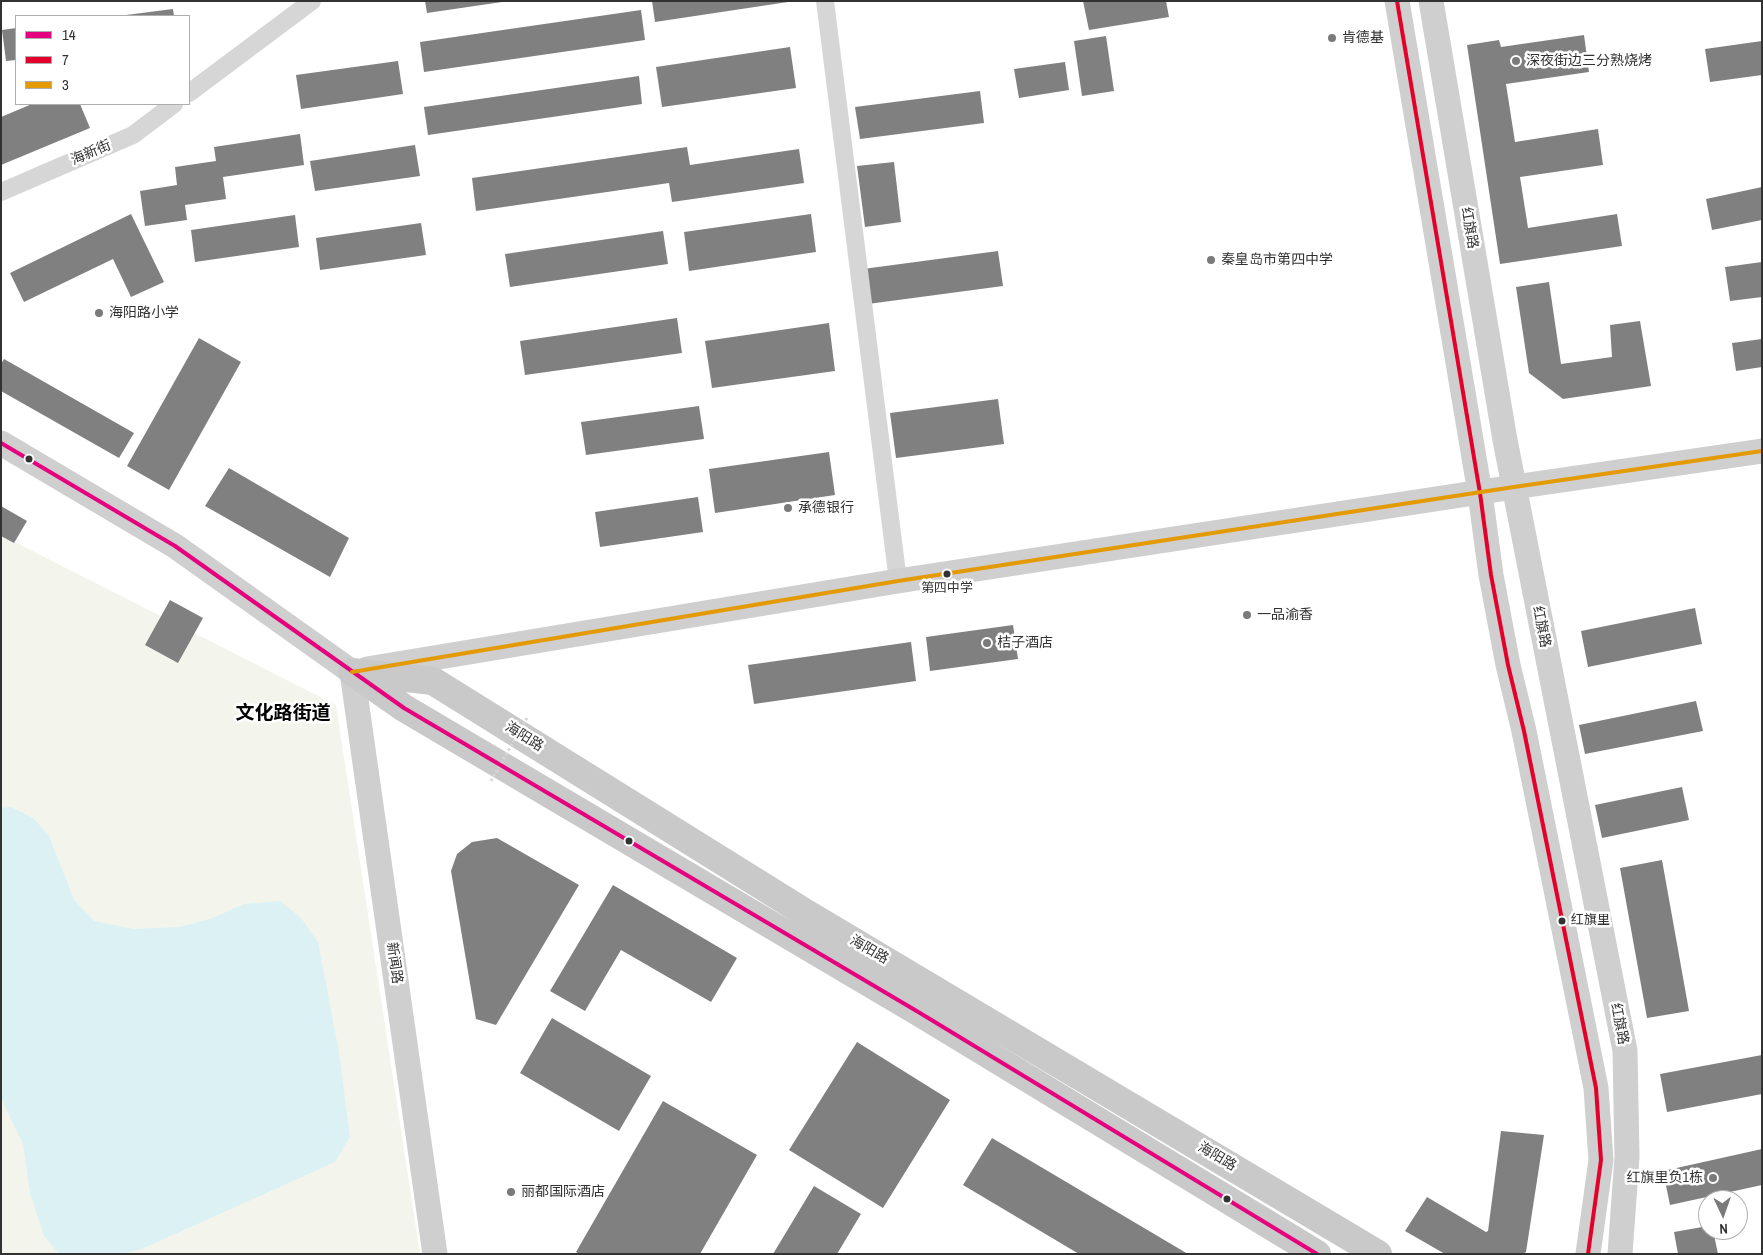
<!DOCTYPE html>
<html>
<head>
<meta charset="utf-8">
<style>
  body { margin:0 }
  #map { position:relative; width:1763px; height:1255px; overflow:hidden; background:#fff; font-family:"Archivo Narrow",sans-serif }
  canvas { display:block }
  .frame { position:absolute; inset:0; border:2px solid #323232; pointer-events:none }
  .legend { position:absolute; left:15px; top:15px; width:175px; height:90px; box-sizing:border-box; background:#fff; border:1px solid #adadad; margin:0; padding:6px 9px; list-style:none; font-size:15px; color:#323232 }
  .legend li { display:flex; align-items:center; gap:10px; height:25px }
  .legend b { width:25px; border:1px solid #adadad }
  .north { position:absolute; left:1698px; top:1190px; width:50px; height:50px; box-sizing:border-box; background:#fff; border:1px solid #adadad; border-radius:50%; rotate:177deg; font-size:14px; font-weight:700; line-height:20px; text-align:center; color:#323232 }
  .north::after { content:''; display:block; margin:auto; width:18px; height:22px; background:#7a7a7a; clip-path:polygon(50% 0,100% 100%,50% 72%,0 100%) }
</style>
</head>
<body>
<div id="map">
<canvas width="1763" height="1255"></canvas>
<div class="frame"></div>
<ul class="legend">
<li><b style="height:6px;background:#e5007d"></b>14</li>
<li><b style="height:6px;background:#e4002b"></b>7</li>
<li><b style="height:6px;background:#e39a05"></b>3</li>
</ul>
<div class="north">N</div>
</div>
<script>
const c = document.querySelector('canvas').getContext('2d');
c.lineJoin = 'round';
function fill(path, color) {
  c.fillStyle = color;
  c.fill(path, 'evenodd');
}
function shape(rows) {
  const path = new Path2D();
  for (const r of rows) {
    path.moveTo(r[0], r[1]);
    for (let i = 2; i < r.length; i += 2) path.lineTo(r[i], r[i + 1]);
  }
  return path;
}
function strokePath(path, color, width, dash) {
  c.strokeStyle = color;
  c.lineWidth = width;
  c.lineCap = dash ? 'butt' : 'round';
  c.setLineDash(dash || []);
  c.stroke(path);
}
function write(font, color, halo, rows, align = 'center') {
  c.font = font + ' "Archivo Narrow","Noto Sans SC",sans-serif';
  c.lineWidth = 5;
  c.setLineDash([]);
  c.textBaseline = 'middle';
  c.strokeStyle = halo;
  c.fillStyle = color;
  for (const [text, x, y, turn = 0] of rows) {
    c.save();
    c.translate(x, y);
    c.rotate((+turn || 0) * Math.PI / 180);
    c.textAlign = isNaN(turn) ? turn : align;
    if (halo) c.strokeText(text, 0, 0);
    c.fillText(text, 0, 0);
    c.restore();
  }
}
const green = shape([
  [1,535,336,705,420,1254,1,1254]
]);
const water = shape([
  [11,807,33,818,49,836,74,900,94,921,133,929,179,927,213,918,244,904,280,901,301,918,318,942,339,1052,350,1137,335,1162,142,1249,121,1254,59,1254,44,1236,30,1193,23,1144,1,1098,1,808]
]);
const building = shape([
  [425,1,502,1,502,2,427,13],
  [652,1,788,1,788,2,655,22],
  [1083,1,1166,1,1169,17,1089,30],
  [173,9,174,16,126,16,126,15],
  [641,10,645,40,424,72,420,42],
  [16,28,16,60,6,61,2,30],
  [1584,35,1589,72,1506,84,1515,142,1598,129,1603,165,1520,177,1528,228,1617,214,1622,246,1500,264,1467,45,1499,40,1501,47],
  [1106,36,1114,91,1082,96,1074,41],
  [1762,41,1762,75,1710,82,1705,49],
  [790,47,796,88,662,107,656,67],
  [398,61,403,94,301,109,296,75],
  [1065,62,1069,90,1019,98,1014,69],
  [639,76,642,104,428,135,424,107],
  [980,91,984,123,860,139,855,107],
  [32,104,80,104,90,128,1,165,1,117],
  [300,134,304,165,223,177,226,199,185,205,187,220,145,226,140,191,177,185,175,167,216,161,214,147],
  [415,145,420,176,315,191,310,161],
  [687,147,690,165,799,149,804,183,672,202,669,183,476,211,472,178],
  [894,162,901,222,865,227,857,166],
  [1762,187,1762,220,1712,230,1706,199],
  [131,214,164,282,131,297,113,259,24,302,10,273],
  [811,214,816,252,689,271,684,232],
  [295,215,299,247,195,262,191,230],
  [421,223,426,255,320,270,316,238],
  [663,231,668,264,510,287,505,254],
  [998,251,1003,286,868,304,863,269],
  [1762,262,1762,297,1730,301,1725,267],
  [1549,282,1561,364,1612,357,1610,325,1640,321,1651,386,1563,399,1529,373,1516,287],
  [677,318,682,353,525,375,520,341],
  [829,323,835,371,712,388,705,341],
  [199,338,241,362,169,490,127,466],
  [1762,339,1762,367,1736,371,1732,343],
  [4,359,134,433,119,458,1,391,1,364],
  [998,399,1004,444,896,458,890,413],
  [699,406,704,439,586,455,581,422],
  [829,452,835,495,715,513,709,469],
  [229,468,349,538,330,577,205,506],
  [698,497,703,532,600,547,595,512],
  [1,506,27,521,14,543,1,536],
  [170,600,203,618,178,663,145,645],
  [1695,608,1702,644,1588,667,1581,631],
  [1013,625,1018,659,930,671,926,637],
  [911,642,916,681,754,704,748,665],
  [1696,701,1703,731,1585,754,1579,725],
  [1682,787,1689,820,1602,838,1595,805],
  [497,838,579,885,496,1025,476,1019,451,871,457,854,472,842],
  [1662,860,1689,1011,1647,1018,1620,868],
  [613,885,737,958,711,1002,621,950,585,1011,550,991],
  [552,1018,651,1076,619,1131,520,1073],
  [857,1042,950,1100,883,1208,789,1150],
  [1762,1055,1762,1094,1667,1112,1660,1074],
  [663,1101,757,1155,700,1254,579,1254,576,1252],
  [1501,1131,1544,1135,1526,1252,1523,1254,1445,1254,1405,1231,1427,1197,1486,1232,1488,1231],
  [992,1138,1188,1254,1079,1254,963,1185],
  [1762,1149,1762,1185,1670,1205,1663,1171],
  [814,1186,861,1214,837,1254,773,1254],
  [1708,1226,1708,1230,1713,1230,1718,1254,1678,1254,1674,1232]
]);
const street = shape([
  [825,1,898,581],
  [189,93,312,1],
  [1,192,133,135,174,104]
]);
const secondary = shape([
  [1397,1,1480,493,1491,575,1508,665,1524,731,1596,1088,1601,1160,1588,1254],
  [1431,1,1505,440,1625,1051,1627,1157,1620,1254],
  [1,443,175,546,352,672],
  [367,669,898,581,1514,487,1762,451],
  [352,672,435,1254]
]);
const primary = shape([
  [352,672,433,681,804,912,1378,1254],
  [354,673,404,708,920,1013,1317,1254]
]);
const pathBridge = shape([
  [491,781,527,718]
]);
const bus1 = shape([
  [1,443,175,546,404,708,920,1013,1317,1254]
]);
const bus2 = shape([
  [1397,1,1480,493,1491,575,1508,665,1524,731,1596,1088,1601,1160,1588,1254]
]);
const bus3 = shape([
  [352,672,898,581,1514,487,1762,451]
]);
const markers = [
  [1332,38,5,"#7a7a7a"],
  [1516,61,5,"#7a7a7a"],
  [1211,260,5,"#7a7a7a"],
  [99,313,5,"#7a7a7a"],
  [29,459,4.5,"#323232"],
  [788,508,5,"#7a7a7a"],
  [947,574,4.5,"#323232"],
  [1247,615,5,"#7a7a7a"],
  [987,643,5,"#7a7a7a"],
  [629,841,4.5,"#323232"],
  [1562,921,4.5,"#323232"],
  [1713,1178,5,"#7a7a7a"],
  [511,1192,5,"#7a7a7a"],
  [1227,1199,4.5,"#323232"]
];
const busNames = [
  ["第四中学",947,589],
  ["红旗里",1571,921,"left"]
];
const poiNames = [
  ["肯德基",1342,38],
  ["深夜街边三分熟烧烤",1526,61],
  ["秦皇岛市第四中学",1221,260],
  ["海阳路小学",109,313],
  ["承德银行",798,508],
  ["一品渝香",1257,615],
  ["桔子酒店",997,643],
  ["红旗里负1栋",1703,1178,"right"],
  ["丽都国际酒店",521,1192]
];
const streetNames = [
  ["海新街",91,153,-23],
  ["红旗路",1469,228,80],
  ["红旗路",1541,627,79],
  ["海阳路",524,737,32],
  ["海阳路",869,950,30],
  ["新闻路",394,963,82],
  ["红旗路",1619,1024,79],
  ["海阳路",1217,1157,31]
];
const districtNames = [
  ["文化路街道",283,714]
];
fill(green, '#f3f5ec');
fill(water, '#dbf1f4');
fill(building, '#808080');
strokePath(street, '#d6d6d6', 18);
strokePath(secondary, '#cfcfcf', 25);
strokePath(primary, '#c9c9c9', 28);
strokePath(pathBridge, '#d6d6d6', 3, [2.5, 2.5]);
strokePath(bus1, '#e5007d', 4);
strokePath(bus2, '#e4002b', 4);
strokePath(bus3, '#e39a05', 4);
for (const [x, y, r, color] of markers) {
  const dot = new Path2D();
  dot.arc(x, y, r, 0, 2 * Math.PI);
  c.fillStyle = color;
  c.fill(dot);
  strokePath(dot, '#fff', 2);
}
write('13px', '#323232', '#fff', busNames);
write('14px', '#323232', '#fff', poiNames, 'left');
write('14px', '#323232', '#fff', streetNames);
write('bold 19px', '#000', '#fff', districtNames);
</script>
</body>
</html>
